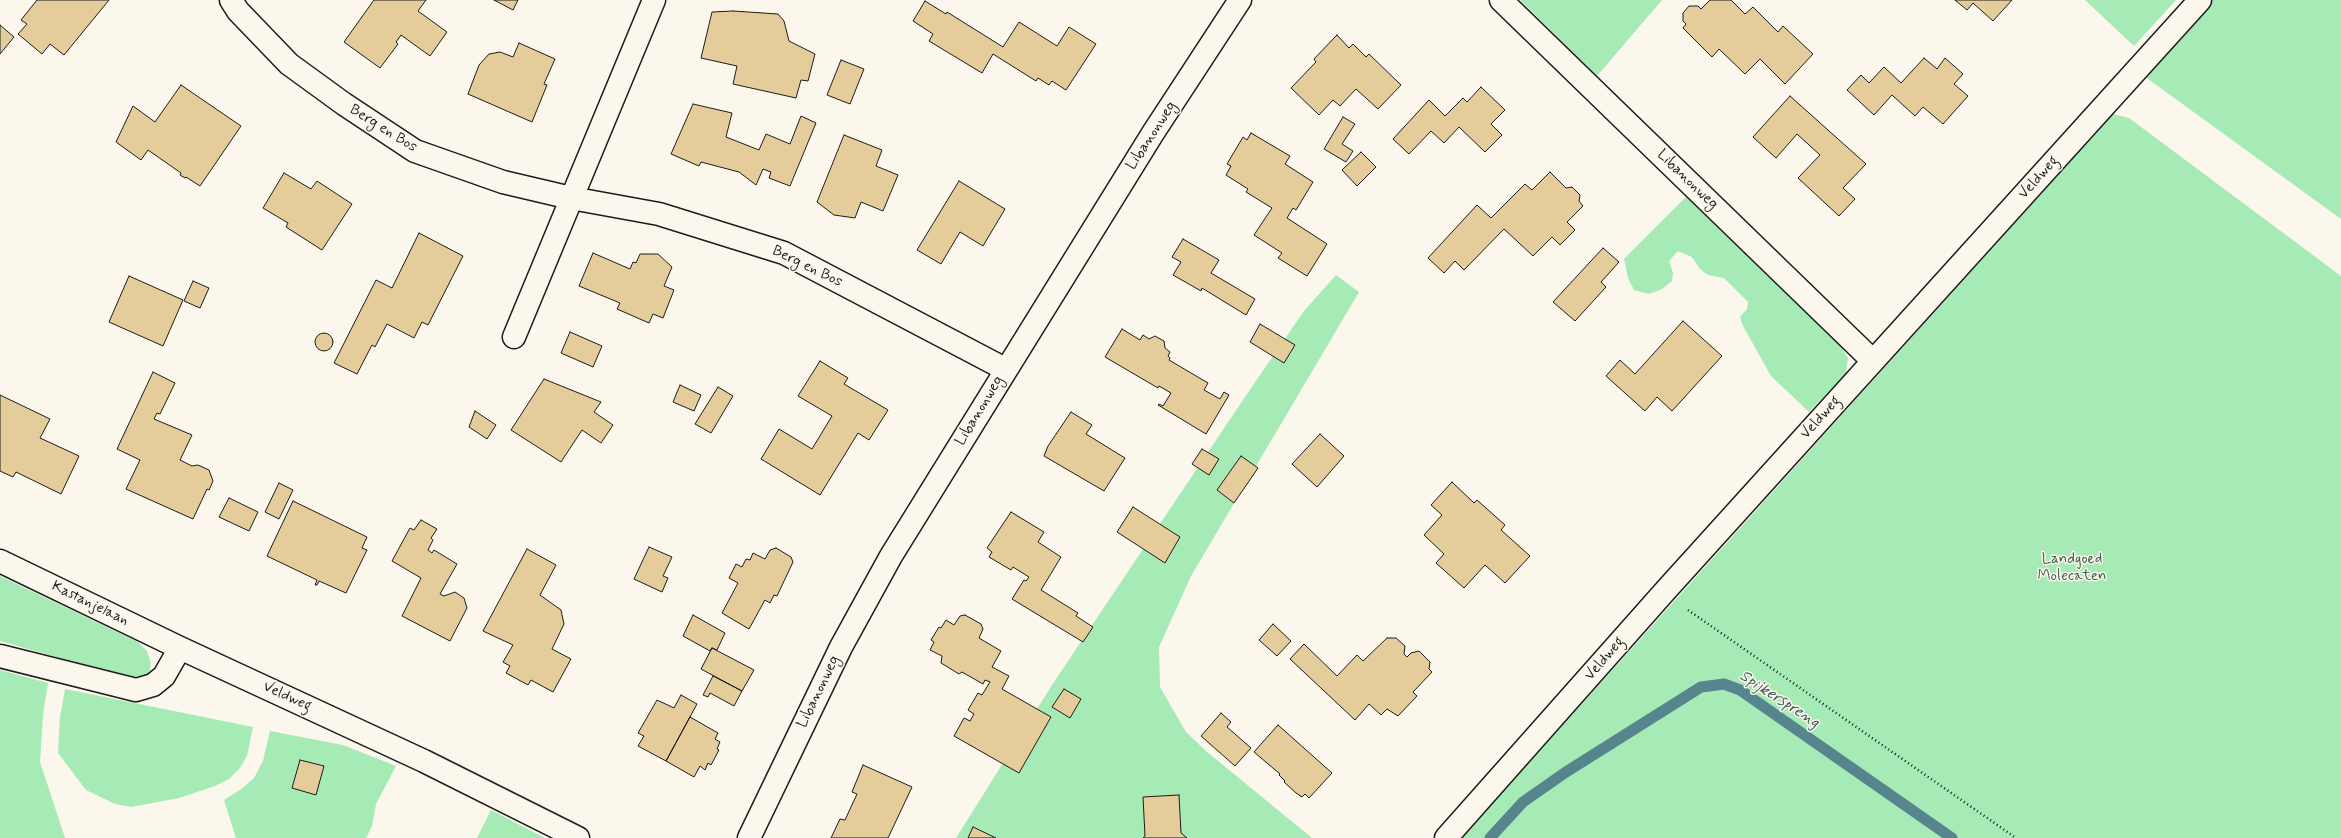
<!DOCTYPE html>
<html>
<head>
<meta charset="utf-8">
<style>
  body { margin:0 }
  canvas { display:block; background:#fbf7ec }
</style>
</head>
<body>
<canvas width="2341" height="838"></canvas>
<script>
const c = document.querySelector('canvas').getContext('2d');
c.lineJoin = 'round';
function fill(path, color) {
  c.fillStyle = color;
  c.fill(path, 'evenodd');
}
function shape(rows) {
  const path = new Path2D();
  for (const r of rows) {
    if (r.length === 3) {
      path.moveTo(r[0] + r[2], r[1]);
      path.arc(r[0], r[1], r[2], 0, 2 * Math.PI);
      continue;
    }
    path.moveTo(r[0], r[1]);
    for (let i = 2; i < r.length; i += 2) path.lineTo(r[i], r[i + 1]);
  }
  return path;
}
function strokePath(path, color, width, dash) {
  c.strokeStyle = color;
  c.lineWidth = width;
  c.lineCap = dash ? 'butt' : 'round';
  c.setLineDash(dash || []);
  c.stroke(path);
}
function write(font, color, halo, rows, align = 'center') {
  c.font = font + ' Mynerve,sans-serif';
  c.lineWidth = 3;
  c.setLineDash([]);
  c.textBaseline = 'middle';
  c.strokeStyle = halo;
  c.fillStyle = color;
  for (const [text, x, y, turn = 0] of rows) {
    c.save();
    c.translate(x, y);
    c.rotate((+turn || 0) * Math.PI / 180);
    c.textAlign = isNaN(turn) ? turn : align;
    if (halo) c.strokeText(text, 0, 0);
    c.fillText(text, 0, 0);
    c.restore();
  }
}
const green = shape([
  [1520,0,1662,0,1597,76],
  [2085,0,2176,0,2134,46],
  [2213,0,2341,0,2341,219,2144,76],
  [2113,114,2129,118,2341,276,2341,838,1461,838],
  [1688,195,1840,345,1848,358,1846,373,1809,412,1771,376,1743,326,1740,317,1747,309,1748,302,1724,278,1708,275,1700,269,1692,257,1678,251,1669,261,1673,273,1672,281,1662,289,1649,294,1634,290,1628,278,1624,259],
  [1336,275,1359,292,1191,576,1159,647,1160,687,1186,732,1206,751,1312,838,956,838,1052,685,1247,394,1304,311],
  [0,576,138,642,147,651,151,663,149,674,130,678,0,641],
  [0,670,48,683,43,715,40,762,65,838,0,838],
  [65,689,253,727,247,756,240,768,229,779,215,786,179,798,131,807,115,804,86,790,58,753,60,717],
  [270,731,343,745,396,766,376,804,372,826,366,838,236,838,224,800,240,790,254,778,263,761],
  [491,810,545,838,477,838]
]);
const stream = shape([
  [1490,838,1523,802,1566,772,1701,687,1724,684,1740,690,1952,838]
]);
const building = shape([
  [37,0,109,0,64,55,50,44,42,54,18,34,27,24,21,20,37,0],
  [374,0,426,0,418,11,447,32,430,56,401,35,396,42,398,44,380,68,344,42,374,0],
  [494,0,518,0,513,10,494,0],
  [1710,0,1731,0,1745,14,1753,7,1778,32,1783,26,1813,54,1785,84,1760,59,1745,74,1719,49,1712,57,1683,28,1686,24,1683,21,1683,13,1689,6,1698,6,1701,9,1710,0],
  [1955,0,2012,0,1993,21,1973,3,1967,10,1955,0],
  [925,1,946,14,947,12,1003,47,1019,22,1057,46,1069,27,1096,44,1066,90,1052,81,1049,85,1038,78,1036,81,993,54,982,73,929,41,933,34,913,21,925,1],
  [733,11,778,14,784,21,789,41,815,54,808,81,801,80,796,98,733,84,737,66,701,58,712,12,733,11],
  [0,25,14,37,0,54,0,25],
  [1337,35,1349,48,1353,44,1366,57,1369,54,1401,85,1378,109,1356,89,1340,106,1333,100,1319,115,1291,88,1316,62,1314,59,1337,35],
  [519,43,555,59,544,84,547,85,532,122,468,94,479,65,489,54,500,52,513,57,519,43],
  [1924,58,1937,69,1945,58,1963,74,1954,84,1968,96,1943,124,1923,107,1915,116,1892,95,1874,115,1847,90,1861,75,1869,83,1884,67,1901,83,1924,58],
  [841,60,864,69,850,104,827,95,841,60],
  [181,85,241,126,200,186,186,177,185,178,180,175,181,173,148,150,141,160,116,142,133,106,155,122,181,85],
  [1481,87,1505,110,1491,124,1502,135,1485,152,1459,127,1444,143,1431,131,1409,154,1393,139,1429,100,1445,116,1463,98,1467,102,1481,87],
  [1790,96,1866,164,1843,188,1855,199,1839,216,1798,178,1820,155,1797,134,1776,158,1753,137,1790,96],
  [693,104,732,113,726,137,759,150,766,134,790,144,801,116,816,123,790,186,769,178,771,172,763,169,756,185,739,172,701,162,699,166,671,154,693,104],
  [1343,117,1355,124,1342,144,1353,151,1346,162,1324,149,1343,117],
  [1251,133,1290,156,1285,164,1313,182,1296,210,1293,208,1287,218,1327,244,1307,276,1278,258,1282,253,1254,235,1272,208,1246,192,1248,189,1226,175,1231,166,1227,164,1243,137,1247,140,1251,133],
  [844,135,882,150,876,166,898,175,883,211,861,202,855,218,834,215,817,202,844,135],
  [1361,152,1376,167,1357,186,1342,170,1361,152],
  [1550,172,1566,188,1572,187,1580,195,1579,201,1583,206,1567,222,1575,230,1560,245,1552,237,1533,256,1504,229,1464,270,1455,261,1444,273,1428,258,1477,205,1491,218,1525,184,1532,190,1550,172],
  [284,173,311,189,317,181,352,204,322,250,286,227,288,223,263,208,284,173],
  [959,181,1005,209,983,246,960,232,941,264,917,250,959,181],
  [419,233,463,256,428,325,422,322,414,338,387,324,375,347,372,345,357,374,334,363,376,280,392,288,419,233],
  [1183,239,1219,260,1211,273,1255,299,1246,315,1202,288,1201,291,1173,275,1181,262,1172,257,1183,239],
  [1603,248,1619,262,1601,282,1606,287,1575,321,1553,302,1603,248],
  [593,253,630,269,633,262,636,263,640,254,658,254,672,267,664,286,674,290,663,318,653,314,649,323,617,309,620,303,579,286,593,253],
  [129,276,183,300,163,346,109,322,129,276],
  [193,281,209,288,200,308,184,301,193,281],
  [1683,321,1722,356,1672,411,1657,397,1645,411,1606,376,1620,360,1635,374,1683,321],
  [1260,324,1295,345,1284,363,1250,342,1260,324],
  [1122,329,1140,340,1143,335,1149,339,1155,336,1164,341,1165,348,1170,352,1168,356,1170,358,1169,360,1208,383,1204,390,1220,399,1224,392,1229,395,1206,434,1158,405,1159,404,1163,406,1171,393,1159,386,1158,388,1105,357,1122,329],
  [570,332,602,346,593,367,561,353,570,332],
  [324,342,9],
  [820,361,848,378,844,384,888,410,869,440,858,433,820,495,761,459,779,429,812,449,832,416,798,396,820,361],
  [153,372,175,383,160,414,157,413,154,419,192,435,180,460,192,466,198,465,209,470,213,481,209,490,207,489,193,519,126,489,140,460,117,449,153,372],
  [544,379,601,402,594,412,613,425,601,443,582,430,561,462,511,430,544,379],
  [680,385,701,395,694,411,673,402,680,385],
  [718,387,733,396,711,433,695,424,718,387],
  [0,395,50,419,40,438,79,456,61,494,16,472,13,477,0,471,0,395],
  [475,411,496,425,487,439,469,427,475,411],
  [1071,412,1092,425,1086,434,1125,458,1104,491,1044,456,1048,446,1071,412],
  [1320,434,1344,456,1317,487,1292,464,1320,434],
  [1202,449,1219,459,1209,475,1192,464,1202,449],
  [1241,456,1258,468,1234,503,1217,490,1241,456],
  [1452,482,1474,503,1477,500,1505,525,1501,530,1530,556,1505,583,1485,565,1464,588,1436,563,1444,554,1424,535,1442,515,1431,505,1452,482],
  [279,483,293,490,279,519,265,512,279,483],
  [229,498,258,512,249,531,219,517,229,498],
  [293,501,367,537,362,548,367,550,346,593,319,581,317,585,315,585,317,580,267,556,293,501],
  [1133,507,1180,537,1165,563,1117,532,1133,507],
  [1011,512,1044,532,1038,542,1061,557,1041,590,1078,613,1076,616,1093,627,1083,642,1012,599,1024,580,1026,581,1029,577,1013,567,1011,570,989,557,992,552,987,548,1011,512],
  [421,520,437,529,431,538,433,540,428,550,432,553,434,550,457,564,440,594,444,596,455,592,464,598,467,608,450,641,402,616,421,578,392,561,410,528,414,530,421,520],
  [649,547,672,557,663,576,668,578,662,592,634,579,649,547],
  [776,548,791,557,793,562,777,596,774,595,770,603,765,600,749,629,722,613,738,583,729,578,736,564,742,567,746,559,750,560,753,553,765,559,770,550,776,548],
  [527,549,556,565,540,595,561,610,564,624,552,649,571,659,553,692,531,680,528,685,506,673,510,666,503,662,513,645,483,631,527,549],
  [693,615,725,633,717,650,712,648,710,651,683,636,693,615],
  [965,615,981,624,983,629,979,638,1001,651,992,667,1009,676,1002,689,1051,717,1019,773,954,736,964,718,970,721,974,714,968,710,978,693,982,695,990,682,985,680,983,684,962,672,959,674,941,663,942,656,930,650,934,642,931,640,939,627,941,628,946,620,954,625,960,616,965,615],
  [1273,624,1291,641,1277,656,1259,640,1273,624],
  [1387,638,1396,638,1405,646,1404,654,1407,657,1411,653,1419,651,1430,662,1429,669,1432,672,1413,692,1417,696,1398,716,1387,709,1381,715,1369,704,1355,720,1290,659,1304,644,1337,676,1357,655,1363,661,1387,638],
  [712,648,754,670,742,691,701,669,712,648],
  [713,676,742,691,734,706,710,693,708,697,703,695,713,676],
  [1064,689,1081,699,1070,718,1052,707,1064,689],
  [681,695,697,704,666,761,638,746,644,736,638,733,657,700,674,708,681,695],
  [1221,713,1231,722,1227,727,1251,748,1235,766,1201,736,1221,713],
  [690,717,718,733,715,739,720,742,717,749,719,750,711,765,708,763,705,770,700,766,694,777,666,761,690,717],
  [1278,725,1332,773,1309,798,1305,794,1302,797,1296,793,1284,782,1285,781,1279,775,1280,774,1254,752,1278,725],
  [300,760,324,766,316,795,292,788,300,760],
  [863,765,912,787,888,838,831,838,840,819,845,820,857,794,852,792,863,765],
  [1179,795,1181,833,1187,838,1143,838,1145,836,1143,797,1179,795],
  [973,827,996,838,968,838,973,827]
]);
const path = shape([
  [1688,610,2016,838]
]);
const minor = shape([
  [231,0,238,11,289,64,344,104,415,151,503,182,571,198,659,214,784,253,1005,369],
  [1501,0,1873,361],
  [514,337,654,0],
  [0,561,180,648,424,761,578,838],
  [0,656,136,690,153,685,164,676,180,648],
  [749,838,841,647,891,556,1153,133,1240,0],
  [1446,838,1666,590,2200,0]
]);
const streetNames = [
  ["Berg en Bos",383,129,32],
  ["Libanonweg",1152,136,-57],
  ["Veldweg",2039,178,-48],
  ["Libanonweg",1687,180,44],
  ["Berg en Bos",807,267,26],
  ["Libanonweg",980,411,-59],
  ["Veldweg",1821,418,-48],
  ["Kastanjelaan",90,604,26],
  ["Veldweg",1605,659,-49],
  ["Libanonweg",819,692,-64],
  ["Veldweg",287,697,25]
];
const parkNames = [
  ["Landgoed",2072,560],
  ["Molecaten",2072,577]
];
const waterNames = [
  ["Spijkerspreng",1779,700,33]
];
fill(green, '#a6eab5');
strokePath(stream, '#56858e', 11);
fill(building, '#e5cc9b');
strokePath(building, '#1c1c1c', 1);
strokePath(minor, '#1c1c1c', 25);
strokePath(path, '#1c1c1c', 2.5, [1, 3]);
strokePath(minor, '#fbf7ec', 22);
write('15px', '#1c1c1c', '#fbf7ec', streetNames);
write('15px', '#455a4a', '#fbf7ec', parkNames);
write('italic 16px', '#3e595e', '#fbf7ec', waterNames);
</script>
</body>
</html>
